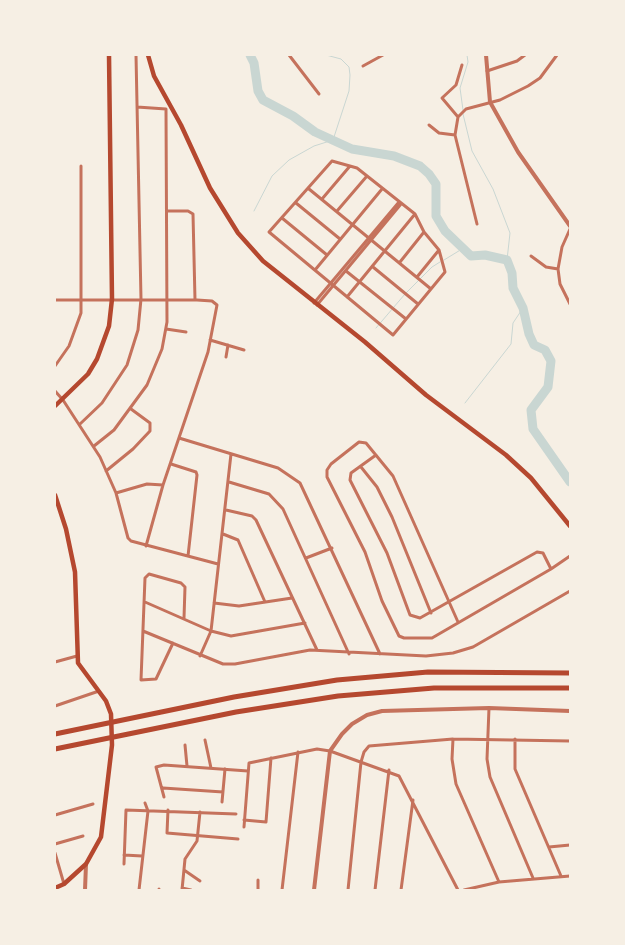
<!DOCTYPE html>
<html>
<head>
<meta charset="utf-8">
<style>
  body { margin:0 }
  #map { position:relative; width:625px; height:945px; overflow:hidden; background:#f6efe4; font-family:"PT Sans Narrow",sans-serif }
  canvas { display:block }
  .frame { position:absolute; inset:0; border:56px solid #f6efe4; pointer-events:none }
</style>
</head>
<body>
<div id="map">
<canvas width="625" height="945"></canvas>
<div class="frame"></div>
</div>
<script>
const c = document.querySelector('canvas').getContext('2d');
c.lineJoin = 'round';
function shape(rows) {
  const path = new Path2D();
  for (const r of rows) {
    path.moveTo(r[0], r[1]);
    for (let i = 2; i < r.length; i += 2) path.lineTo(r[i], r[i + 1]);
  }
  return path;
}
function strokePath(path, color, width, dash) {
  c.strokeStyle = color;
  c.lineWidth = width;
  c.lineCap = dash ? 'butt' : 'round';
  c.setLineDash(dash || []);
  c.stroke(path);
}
const stream = shape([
  [463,110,460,88,468,62,467,55],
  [463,114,472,151,493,189,510,233,507,260],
  [254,211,272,176,289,160,314,146,333,140,349,91,350,75,349,67,341,59,326,55],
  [444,260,462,249],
  [376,328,405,294,432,267,440,262],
  [465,403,511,344,513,323,523,308]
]);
const river = shape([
  [250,55,254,63,258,91,263,100,293,116,315,132,352,149,394,156,420,166,429,174,436,184,436,216,445,231,471,256,485,255,507,260,512,273,513,288,523,308,529,334,534,345,545,350,551,361,548,387,531,410,533,429,570,482]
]);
const minor = shape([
  [289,55,319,94],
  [363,66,383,55],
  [487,71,517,61,525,55],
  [458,117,442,98,456,85,462,65],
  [429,125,439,133,455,135],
  [332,161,357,168,415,214,424,232,439,250,445,272,393,335,269,232,332,161],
  [309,189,431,289],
  [322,199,350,166],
  [296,203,340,239],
  [167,211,188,211,193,214,195,300],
  [337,211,367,176],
  [282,218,327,255],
  [477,224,455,135,458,117,466,109,500,100,528,86,540,78,557,55],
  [570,229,562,247,558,269,560,284,570,304],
  [531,256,546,267,558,269],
  [400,262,424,232],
  [373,267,418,304],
  [315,270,382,189],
  [346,271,406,319],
  [417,277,439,250],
  [347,297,415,214],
  [55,300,197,300,212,301,217,305,208,352,163,485,146,546],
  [314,303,399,202],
  [317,305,401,204],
  [166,329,186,332],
  [210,340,244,350],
  [226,357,228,345],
  [55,366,69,346,81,313,81,166],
  [55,391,63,400,100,457,116,493,128,538,131,541,218,564],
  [80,424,102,403,127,365,138,330,141,299,136,55],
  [179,438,278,468,300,483,380,654],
  [94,446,114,430,147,385,162,349,167,322,166,109,137,107],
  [376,455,351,473,350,480,387,553,410,615,420,618,537,552,543,553,551,569],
  [171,464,196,472,197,475,188,556],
  [361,467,377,487,392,517,431,613],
  [106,471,133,449,150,431,150,423,131,409],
  [229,482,269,494,283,509,349,654],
  [116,493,147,484,163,485],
  [226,510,252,516,256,520,317,650],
  [223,534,238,540,265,602],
  [306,558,332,548],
  [145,602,211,631,231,636,305,623],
  [214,603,239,606,292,598],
  [458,622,393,476,366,443,359,442,331,464,327,470,327,477,365,552,382,601,399,636,404,638,432,638,551,569,570,556],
  [143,631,223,664,235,664,310,650,426,656,453,653,473,647,570,591],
  [173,643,156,679,141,680,145,578,149,574,181,583,185,587,184,618],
  [200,656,211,631,231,454],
  [55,662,77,656],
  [55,706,99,691],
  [489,708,487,759,490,777,533,878],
  [453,739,452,759,456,784,499,882],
  [515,739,515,769,561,876],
  [205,740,211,768],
  [185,745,187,766],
  [163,788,223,792],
  [164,797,156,767,164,765,248,771],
  [222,802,225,769],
  [168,810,167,833,238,839],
  [55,815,93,804],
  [244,820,266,822,271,758],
  [244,827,249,763,317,749,330,751,399,776,458,890],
  [55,844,83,836],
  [549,847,570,845],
  [55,853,64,884],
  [124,855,142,856],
  [124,864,126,810,236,814],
  [184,870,200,881],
  [182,888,191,890],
  [139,890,148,811,145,803],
  [159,890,159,889],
  [182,890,185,859,197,841,200,812],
  [258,890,258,880],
  [282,890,298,752],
  [348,890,361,762,364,752,369,746,453,739,570,741],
  [375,890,389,770],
  [401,890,413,800],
  [464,890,499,882,570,876]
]);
const tertiary = shape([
  [486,55,490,102,518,152,570,226],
  [85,890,86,864],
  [314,890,330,751,342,734,352,724,367,715,382,711,489,708,570,711]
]);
const secondary = shape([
  [148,55,154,76,181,125,210,188,238,233,263,261,365,342,426,395,506,455,531,478,570,526],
  [55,406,88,374,97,359,109,326,112,299,109,55],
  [55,495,66,529,75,572,78,663,106,701,111,714,112,745,101,837,86,864,64,884,55,888]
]);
const motorway = shape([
  [55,734,234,697,337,680,428,672,570,673],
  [55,749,236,712,338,696,434,688,570,688]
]);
strokePath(stream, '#c9d6d2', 1);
strokePath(river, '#c9d6d2', 9);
strokePath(minor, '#c5725c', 3);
strokePath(tertiary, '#c5725c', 4);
strokePath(secondary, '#b5482f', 4.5);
strokePath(motorway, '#b5482f', 5);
</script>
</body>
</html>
